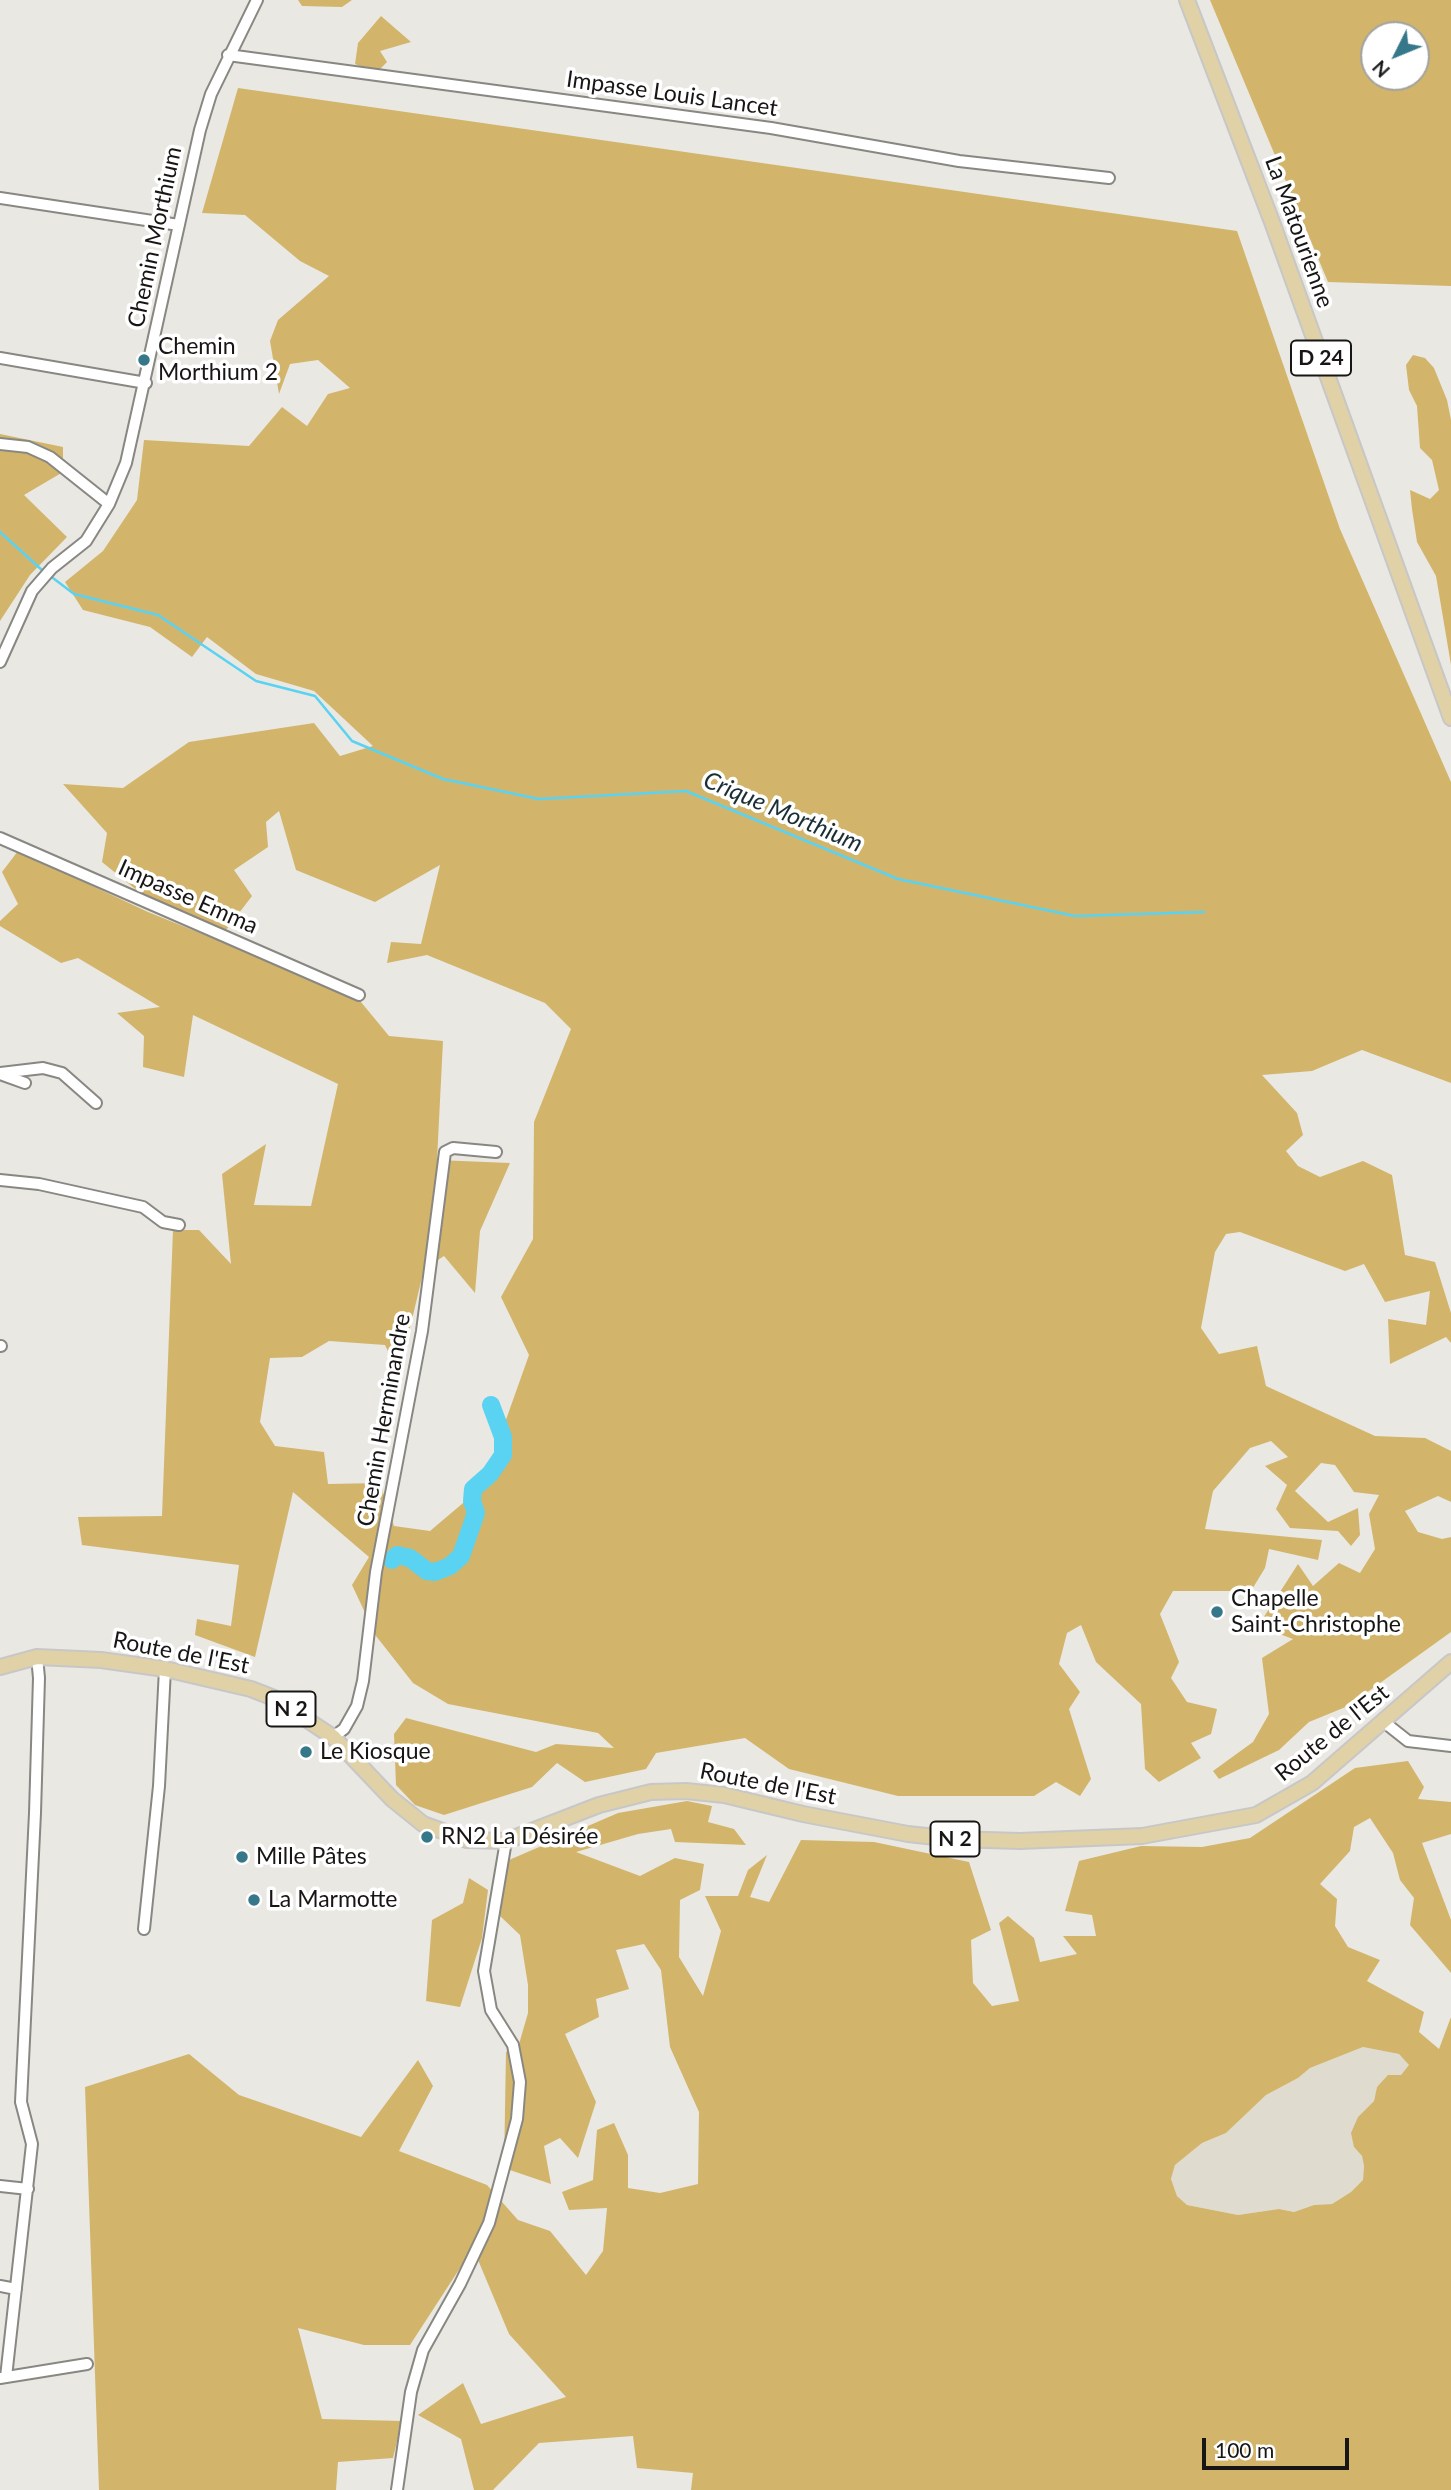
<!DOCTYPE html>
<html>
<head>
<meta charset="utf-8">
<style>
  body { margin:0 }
  #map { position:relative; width:1451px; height:2490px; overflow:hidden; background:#eae8e3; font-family:Lato,sans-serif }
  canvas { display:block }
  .north { position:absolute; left:1360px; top:21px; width:70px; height:70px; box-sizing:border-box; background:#fff; border:2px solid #a2a2a1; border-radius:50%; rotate:227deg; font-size:19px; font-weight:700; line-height:28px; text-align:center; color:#171615 }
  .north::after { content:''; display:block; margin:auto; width:24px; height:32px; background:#36788a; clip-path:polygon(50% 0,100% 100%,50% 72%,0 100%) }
  .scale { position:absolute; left:1202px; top:2438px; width:147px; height:32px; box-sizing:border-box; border:4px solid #171615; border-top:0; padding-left:9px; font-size:21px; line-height:24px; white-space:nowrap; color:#171615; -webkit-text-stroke:5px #fff; paint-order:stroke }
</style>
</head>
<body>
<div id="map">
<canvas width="1451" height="2490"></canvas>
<div class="north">N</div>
<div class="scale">100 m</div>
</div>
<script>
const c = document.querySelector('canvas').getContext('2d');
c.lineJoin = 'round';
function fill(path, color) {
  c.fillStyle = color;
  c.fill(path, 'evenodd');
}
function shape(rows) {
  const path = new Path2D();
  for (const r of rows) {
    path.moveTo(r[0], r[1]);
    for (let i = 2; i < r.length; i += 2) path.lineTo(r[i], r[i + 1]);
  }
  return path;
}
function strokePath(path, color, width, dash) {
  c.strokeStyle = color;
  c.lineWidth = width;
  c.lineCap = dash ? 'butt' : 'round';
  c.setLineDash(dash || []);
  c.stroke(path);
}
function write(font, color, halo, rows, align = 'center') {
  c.font = font + ' Lato,sans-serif';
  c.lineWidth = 7;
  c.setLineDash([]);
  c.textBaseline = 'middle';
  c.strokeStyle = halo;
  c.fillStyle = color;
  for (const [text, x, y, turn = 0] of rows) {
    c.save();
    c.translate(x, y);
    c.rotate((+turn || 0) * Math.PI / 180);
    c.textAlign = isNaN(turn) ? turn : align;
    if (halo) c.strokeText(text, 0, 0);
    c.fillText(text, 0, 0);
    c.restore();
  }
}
const built = shape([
  [1363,2047,1399,2054,1410,2065,1401,2075,1377,2087,1374,2101,1358,2117,1354,2147,1362,2156,1364,2166,1363,2181,1351,2192,1332,2204,1314,2205,1294,2212,1279,2209,1238,2215,1187,2205,1177,2196,1171,2179,1175,2165,1202,2143,1226,2133,1266,2095,1298,2078,1310,2068]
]);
const green = shape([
  [298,0,352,0,342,7,302,6],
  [1210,0,1451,0,1451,286,1328,282],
  [1374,35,1416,35,1416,77,1374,77],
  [381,16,411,42,380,51,387,62,376,73,355,64,358,43],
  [238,88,1237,231,1340,529,1451,782,1451,1083,1362,1050,1312,1071,1262,1075,1297,1113,1303,1135,1286,1151,1298,1166,1320,1177,1363,1161,1392,1175,1405,1255,1435,1262,1451,1313,1451,1343,1446,1337,1390,1364,1388,1319,1426,1325,1430,1291,1385,1302,1364,1264,1345,1271,1240,1232,1226,1234,1215,1252,1201,1328,1219,1354,1257,1346,1266,1386,1375,1436,1425,1438,1451,1451,1451,1502,1438,1496,1405,1511,1418,1532,1442,1539,1451,1537,1451,1632,1348,1706,1309,1722,1279,1750,1219,1779,1213,1771,1253,1742,1269,1714,1262,1658,1293,1639,1258,1626,1298,1564,1313,1586,1339,1563,1360,1573,1375,1549,1369,1514,1379,1495,1354,1492,1335,1465,1321,1463,1295,1491,1328,1522,1358,1508,1360,1535,1351,1546,1338,1531,1290,1528,1276,1509,1287,1485,1265,1466,1288,1457,1271,1441,1250,1448,1213,1491,1205,1529,1322,1540,1318,1560,1269,1549,1265,1568,1251,1591,1173,1591,1160,1614,1179,1662,1171,1678,1187,1702,1217,1709,1211,1734,1191,1743,1201,1758,1159,1782,1145,1769,1141,1704,1096,1662,1081,1625,1067,1633,1059,1664,1080,1692,1069,1709,1091,1779,1080,1796,1056,1782,1034,1796,898,1796,789,1769,745,1738,656,1753,646,1769,585,1782,557,1763,532,1787,444,1815,415,1805,396,1785,394,1734,406,1718,536,1752,556,1744,614,1748,598,1733,448,1704,413,1683,376,1636,352,1585,369,1557,293,1492,255,1657,195,1635,197,1619,231,1626,239,1565,82,1545,78,1517,162,1516,173,1230,199,1230,231,1264,222,1174,266,1144,254,1205,311,1206,338,1084,193,1015,184,1077,143,1067,144,1036,117,1013,160,1007,78,958,61,963,0,926,0,921,18,904,2,872,18,851,148,912,356,996,389,1036,443,1041,437,1160,510,1163,480,1231,475,1293,444,1256,424,1269,399,1374,385,1345,329,1341,302,1357,270,1358,260,1422,275,1446,324,1452,328,1484,380,1483,394,1526,430,1531,482,1487,529,1355,501,1297,533,1239,534,1122,571,1029,545,1003,427,955,387,963,391,942,421,944,440,865,375,902,296,870,279,811,266,822,268,847,234,870,252,896,226,930,144,896,102,862,107,833,63,784,123,788,189,742,314,723,340,756,373,746,314,691,256,674,207,637,192,657,150,627,83,610,65,582,103,551,137,500,144,440,249,446,282,407,307,426,328,394,350,388,318,360,290,364,279,394,270,341,278,320,329,276,300,261,245,215,202,213],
  [1413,355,1425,358,1434,368,1447,400,1451,420,1451,665,1436,576,1417,542,1412,509,1410,490,1430,499,1439,490,1432,460,1420,448,1417,406,1409,390,1406,365],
  [0,434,63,447,63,472,24,495,67,537,30,575,0,621],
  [1408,1761,1424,1787,1418,1799,1451,1802,1451,1834,1422,1843,1451,1920,1451,1973,1410,1925,1414,1898,1400,1880,1393,1853,1370,1818,1354,1827,1350,1851,1320,1884,1337,1899,1335,1926,1348,1947,1380,1960,1367,1981,1424,2012,1419,2032,1439,2049,1451,2017,1451,2490,691,2490,693,2473,637,2468,633,2436,539,2443,493,2490,474,2490,461,2439,418,2415,463,2383,481,2424,566,2397,509,2334,473,2248,410,2345,364,2345,298,2328,322,2419,402,2421,393,2458,338,2462,336,2490,99,2490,85,2087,189,2054,239,2095,361,2137,418,2060,433,2086,399,2151,487,2185,518,2220,550,2231,586,2275,603,2251,607,2208,569,2210,562,2192,593,2180,597,2130,614,2123,628,2155,628,2188,660,2193,698,2184,699,2112,670,2047,661,1970,644,1944,616,1950,629,1989,596,1999,599,2017,565,2034,596,2102,578,2158,560,2138,544,2146,551,2184,504,2168,506,2052,519,2044,528,2013,528,1985,520,1935,500,1916,509,1860,618,1813,687,1801,712,1806,708,1822,734,1829,746,1845,675,1842,671,1829,638,1834,576,1852,640,1876,675,1858,704,1864,700,1890,680,1900,679,1957,703,1996,721,1931,705,1896,738,1896,748,1870,767,1855,750,1897,769,1902,801,1840,874,1842,969,1862,991,1930,971,1940,973,1983,992,2006,1019,2001,999,1923,1008,1916,1034,1938,1040,1962,1077,1954,1063,1936,1096,1936,1092,1915,1065,1911,1079,1861,1141,1846,1202,1847,1250,1838,1355,1768],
  [1363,2047,1399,2054,1409,2065,1401,2075,1388,2075,1377,2087,1374,2101,1358,2117,1351,2133,1354,2147,1362,2156,1364,2166,1363,2180,1351,2192,1332,2204,1314,2205,1294,2212,1279,2209,1238,2215,1187,2205,1177,2196,1171,2179,1175,2165,1202,2143,1226,2133,1266,2095,1298,2078,1310,2068],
  [469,1878,488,1890,482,1938,460,2007,426,2001,432,1920,463,1903]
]);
const stream = shape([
  [0,532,43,571],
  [49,575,74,594,158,615,256,681,315,696,352,741,443,779,539,799,686,791,898,879,1075,916,1204,912]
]);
const river = shape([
  [392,1560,397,1555,410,1558,427,1571,435,1572,450,1566,461,1556,476,1513,472,1501,473,1489,490,1474,503,1455,503,1437,491,1405]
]);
const minor = shape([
  [228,55,771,128,959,161,1109,178],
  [0,198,179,225],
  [0,358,146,383],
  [0,444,28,447,50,457,109,504],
  [0,662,32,591,52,568,86,541,109,504,126,463,200,130,211,94,257,0],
  [0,838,359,995],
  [0,1073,43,1068,62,1073,96,1103],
  [0,1074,25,1083],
  [0,1180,39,1184,143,1207,163,1222,179,1225],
  [0,1346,1,1346],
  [1384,1722,1408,1741,1451,1746],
  [333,1737,344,1729,357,1706,363,1681,376,1572,422,1331,445,1152,453,1148,496,1152],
  [144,1929,159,1786,165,1669],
  [0,2186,28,2189],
  [0,2286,16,2289],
  [6,2377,32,2144,21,2102,35,1813,39,1678,37,1657],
  [0,2378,87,2364],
  [397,2490,411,2392,423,2350,460,2284,489,2223,517,2119,520,2082,513,2045,491,2010,484,1971,506,1841]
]);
const major = shape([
  [1187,0,1272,222,1451,718],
  [0,1667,37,1657,101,1660,165,1669,251,1689,274,1698,333,1737,392,1799,423,1824,467,1840,506,1841,599,1805,651,1792,686,1791,724,1795,803,1814,908,1834,954,1839,1020,1841,1142,1836,1256,1815,1312,1783,1451,1662]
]);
const markers = [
  [144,360,7,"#36788a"],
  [1217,1612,7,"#36788a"],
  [306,1752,7,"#36788a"],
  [427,1837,7,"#36788a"],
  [242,1857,7,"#36788a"],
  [254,1900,7,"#36788a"]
];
const shields = [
  [1321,358,60],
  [291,1709,49],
  [955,1839,49]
];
const shieldNames = [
  ["D 24",1321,358],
  ["N 2",291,1709],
  ["N 2",955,1839]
];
const streetNames = [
  ["Impasse Louis Lancet",672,94,8],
  ["La Matourienne",1299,232,70],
  ["Chemin Morthium",155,237,-78],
  ["Impasse Emma",188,897,24],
  ["Chemin Herminandre",384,1420,-80],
  ["Route de l'Est",181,1653,11],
  ["Route de l'Est",1332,1733,-39],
  ["Route de l'Est",768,1784,11]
];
const poiNames = [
  ["Chemin",158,347],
  ["Morthium 2",158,373],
  ["Chapelle",1231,1599],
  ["Saint-Christophe",1231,1625],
  ["Le Kiosque",320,1752],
  ["RN2 La Désirée",441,1837],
  ["Mille Pâtes",256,1857],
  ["La Marmotte",268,1900]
];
const waterNames = [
  ["Crique Morthium",783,812,23]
];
fill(built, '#e0dbcf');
fill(green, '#d2b56b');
strokePath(stream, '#5ad2f2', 2.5);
strokePath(river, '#5ad2f2', 18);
strokePath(minor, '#888782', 14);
strokePath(major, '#c7c7c7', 18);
strokePath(minor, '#fff', 10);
strokePath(major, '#e0d1a7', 14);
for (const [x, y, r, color] of markers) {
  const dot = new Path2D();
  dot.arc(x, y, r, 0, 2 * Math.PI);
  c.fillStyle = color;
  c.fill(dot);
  strokePath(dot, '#fff', 2.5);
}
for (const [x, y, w] of shields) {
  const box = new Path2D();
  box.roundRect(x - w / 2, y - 17.5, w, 35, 5);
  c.fillStyle = '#fff';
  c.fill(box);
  strokePath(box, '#171615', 2);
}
write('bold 21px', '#171615', null, shieldNames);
write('23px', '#171615', '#fff', streetNames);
write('23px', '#171615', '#fff', poiNames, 'left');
write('italic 24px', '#1a2f35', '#fff', waterNames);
</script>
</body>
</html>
